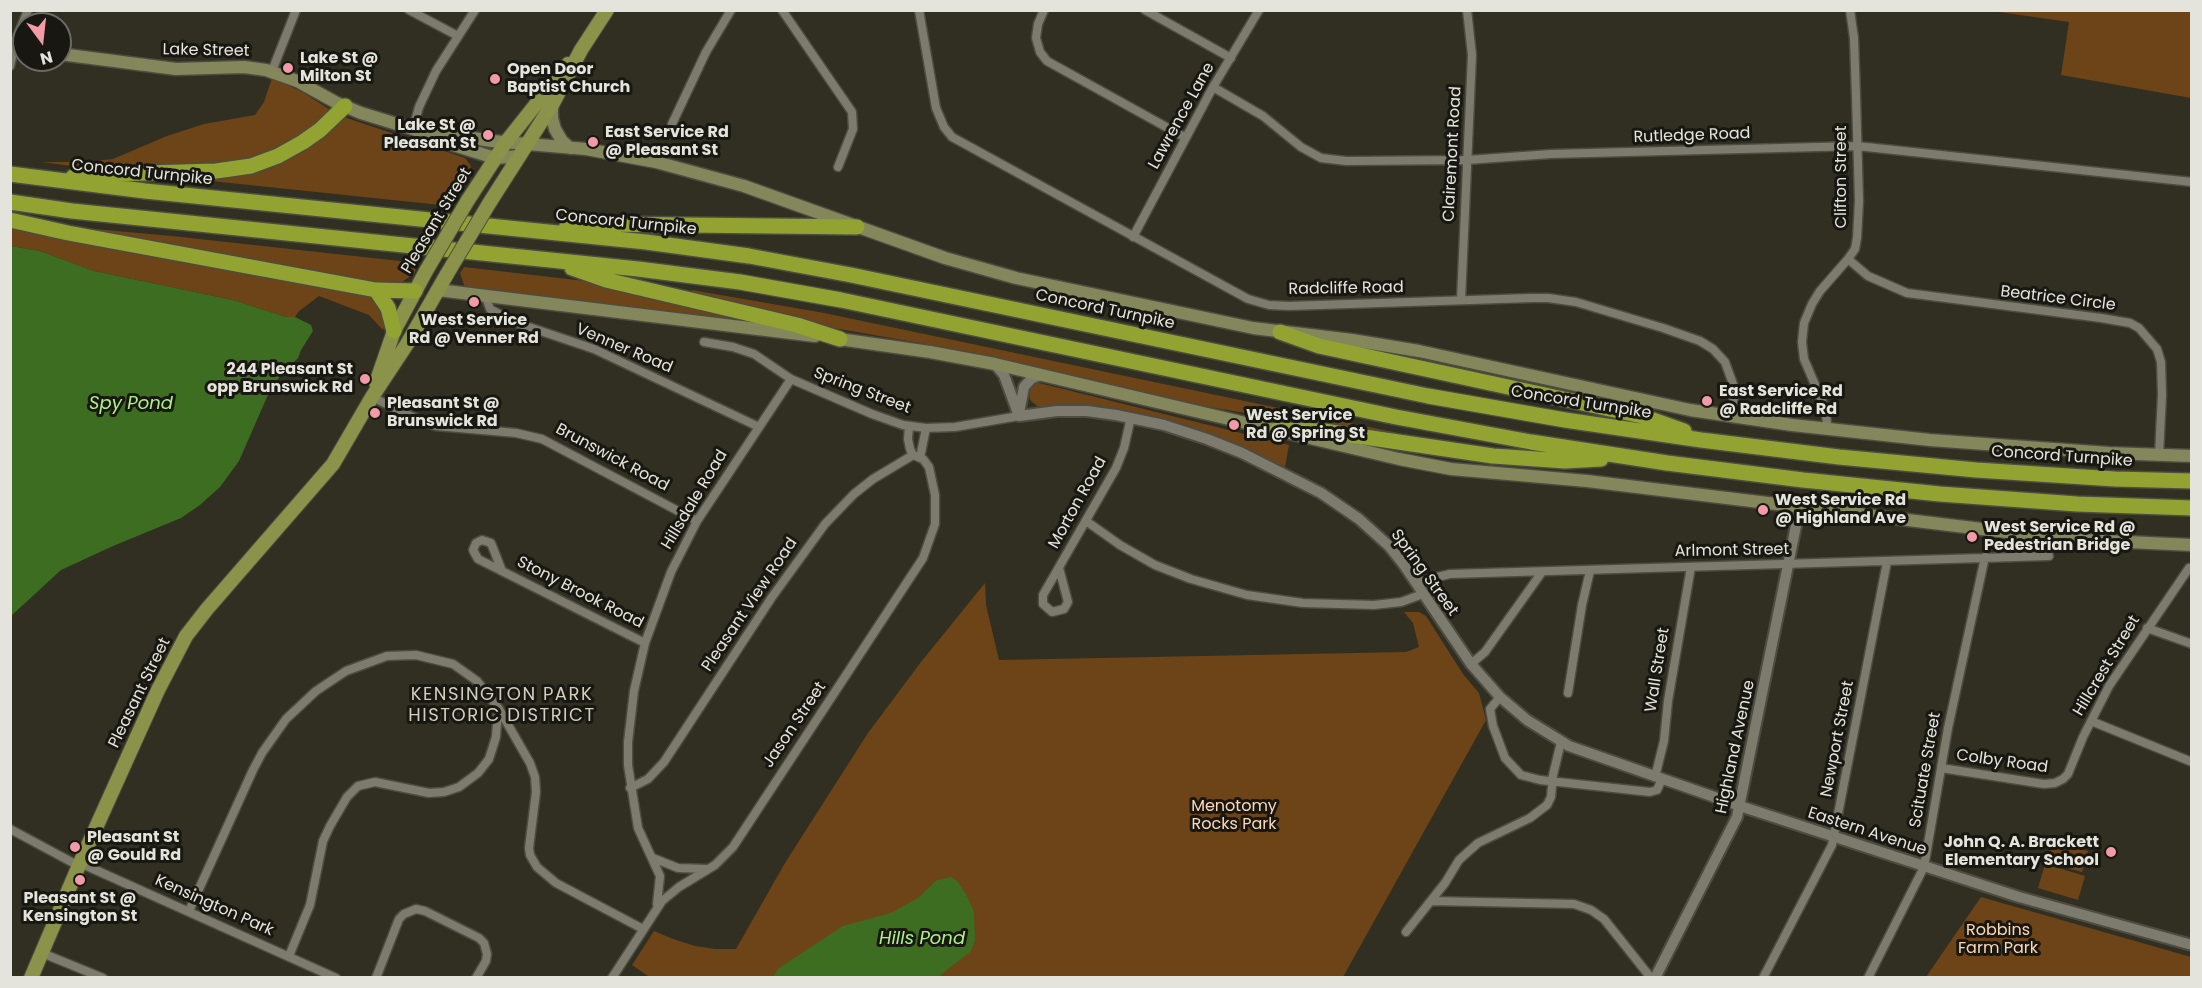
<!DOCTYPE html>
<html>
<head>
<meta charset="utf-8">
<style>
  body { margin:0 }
  #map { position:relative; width:2202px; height:988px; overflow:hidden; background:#312f22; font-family:Poppins,sans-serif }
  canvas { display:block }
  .frame { position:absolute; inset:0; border:12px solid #e5e4dc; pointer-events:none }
  .north { position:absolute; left:12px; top:12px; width:60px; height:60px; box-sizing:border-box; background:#181711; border:2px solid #6a6962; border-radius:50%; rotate:165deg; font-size:16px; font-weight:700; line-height:24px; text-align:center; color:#e5e4dc }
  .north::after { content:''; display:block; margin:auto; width:21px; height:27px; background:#f39aa8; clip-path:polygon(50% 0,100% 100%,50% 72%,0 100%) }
</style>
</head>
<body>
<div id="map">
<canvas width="2202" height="988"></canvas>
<div class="frame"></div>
<div class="north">N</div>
</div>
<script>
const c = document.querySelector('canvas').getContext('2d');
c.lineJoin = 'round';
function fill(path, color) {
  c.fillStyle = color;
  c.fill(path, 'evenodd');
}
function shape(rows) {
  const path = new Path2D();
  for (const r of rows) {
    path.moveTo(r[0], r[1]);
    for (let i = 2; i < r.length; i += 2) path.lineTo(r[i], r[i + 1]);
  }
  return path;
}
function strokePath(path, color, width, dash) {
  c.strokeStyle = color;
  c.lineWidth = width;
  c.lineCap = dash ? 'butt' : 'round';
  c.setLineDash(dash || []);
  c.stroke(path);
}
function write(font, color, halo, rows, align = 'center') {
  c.font = font + ' Poppins,sans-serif';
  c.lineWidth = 6;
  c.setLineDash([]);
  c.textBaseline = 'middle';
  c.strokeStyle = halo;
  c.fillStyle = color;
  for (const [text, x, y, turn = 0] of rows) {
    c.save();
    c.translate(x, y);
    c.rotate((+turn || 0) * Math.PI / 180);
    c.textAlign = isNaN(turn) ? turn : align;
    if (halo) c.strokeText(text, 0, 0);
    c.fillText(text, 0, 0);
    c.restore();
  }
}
const green = shape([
  [1992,11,2191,11,2191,98,2061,75,2069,22],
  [272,78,302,92,332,111,310,134,266,156,229,165,93,169,42,162,86,162,113,159,167,136,204,124,255,115,264,102],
  [344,117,465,158,471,166,468,181,450,206,192,179,252,171],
  [10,226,364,293,377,300,387,319,383,330,369,315,319,296,298,312,295,317,286,317,233,300,94,271,40,251,11,246],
  [94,229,172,236,418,263,414,274,394,287,94,232],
  [464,267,585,281,763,323,465,288,460,273],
  [692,290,824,313,1436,441,1342,429,1209,407,954,349,805,323,691,293],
  [1039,383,1289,445,1285,467,1226,441,1160,419,1098,406,1037,406,1030,400,1029,391,1032,385],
  [985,583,986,605,999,660,1406,652,1419,647,1413,623,1404,612,1419,612,1426,616,1463,674,1479,693,1486,720,1343,977,651,978,632,965,654,931,673,939,695,946,715,949,736,949,785,863,868,733,921,662],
  [2053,842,2088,851,2082,872,2047,862],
  [2045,864,2085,876,2078,900,2038,888],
  [1981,897,2191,957,2191,977,1926,977]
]);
const water = shape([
  [11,246,40,251,94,271,233,300,286,317,295,317,311,325,313,331,301,350,298,358,280,376,267,397,239,461,220,487,200,505,181,518,113,546,61,570,11,616],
  [951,877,957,881,967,896,974,912,975,940,971,951,938,977,773,977,779,968,843,926,891,913,918,898,937,880]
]);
const minor = shape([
  [409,10,458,36],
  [782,10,852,112,853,129,838,167],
  [919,10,936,108,944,127,952,137,1248,299,1269,305,1289,306,1531,298,1548,298,1576,302,1663,328,1700,341,1713,349,1725,362,1733,384,1734,397,1730,417],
  [1044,10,1038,24,1036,38,1040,52,1047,61,1186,138],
  [1145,10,1231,58],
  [10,66,16,40,28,10],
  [272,71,296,10],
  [1213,87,1263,116,1301,147,1321,158,1346,161,1467,160,1551,154,1857,146,2192,182],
  [672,124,706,52,731,10],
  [413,129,419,107,436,71,475,10],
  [1133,237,1213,87,1259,10],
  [1848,259,1868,276,1907,293,2101,318,2130,323,2139,328,2157,349,2161,362,2162,395,2159,455],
  [485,295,490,309,514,322,594,349,759,427],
  [1461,300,1472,55,1467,10],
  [704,342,733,347,754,354,791,379,872,414,903,425,926,428,955,427,1019,416],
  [372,397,419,420,436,426,516,433,542,439,697,521],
  [1828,430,1825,408,1804,359,1802,342,1804,323,1812,304,1820,291,1848,259,1855,249,1857,238,1859,201,1856,96,1854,38,1850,10],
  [920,458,926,428],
  [1086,521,1120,545,1155,565,1191,579,1247,595,1303,603,1374,605,1401,602,1423,594],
  [1059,568,1068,602,1064,609,1052,612,1043,604,1043,595,1116,468,1124,448,1131,417],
  [502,571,491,543,482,540,476,543,473,550,478,559,645,643],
  [1416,582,1450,574,2049,556],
  [2147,628,2192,644],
  [1471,664,1485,652,1542,572],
  [1568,693,1582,605,1590,571],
  [1500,697,1490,709,1493,726,1505,758,1521,775,1540,780,1650,792,1657,790,1662,779],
  [2091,721,2192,762],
  [1941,768,2044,784,2055,783,2063,779,2068,774,2083,737,2109,686,2189,568],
  [1655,777,1664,741,1668,701,1691,567],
  [630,788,648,779,664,762,772,597,825,524,854,494,873,479,913,455],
  [10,829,79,866],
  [653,858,678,868,707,869],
  [80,863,336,978],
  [1431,901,1574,904,1591,910,1604,919,1651,978],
  [657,904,660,876,638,828,628,765,628,742,634,691,645,643,671,572,697,521,791,379],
  [189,911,253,770,262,753,286,719,316,691,346,671,387,656,416,655,453,664,477,681,499,709,530,763,535,777,536,792,529,848,530,855,537,867,556,883,643,929],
  [1406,932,1445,883,1459,860,1478,843,1530,818,1547,805,1551,797,1553,775,1561,742],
  [42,953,103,978],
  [289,956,310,905,323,841,330,826,347,797,358,786,375,782,429,793,444,792,459,787,478,773,489,759,496,737,498,710],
  [376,978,399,919,404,914,416,909,425,911,479,938,484,943,487,954,486,961,476,978],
  [612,978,662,901,679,887,715,865,733,847,923,558,935,524,935,495,929,467,923,459,913,455,910,449,908,439,909,426],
  [1763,978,1832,845,1887,562],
  [1868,978,1924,867,1948,728,1985,557]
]);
const tertiary = shape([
  [995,364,1004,375,1019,416],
  [1019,413,1024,387,1031,379,1040,375],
  [1019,416,1057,411,1087,411,1116,415,1164,425,1207,439,1242,453,1321,493,1359,519,1389,546,1404,565,1471,664,1500,697,1527,720,1569,746,1740,806,2019,897,2192,945],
  [1655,978,1737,817,1800,506]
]);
const secondary = shape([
  [10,43,24,47],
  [60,54,176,69,244,67,266,70,297,81,337,103,361,113,413,129,450,144,495,158,520,156],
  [552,105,552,118,555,129,562,141,570,148],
  [413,129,492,141,586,149,656,162,744,186,945,258,1016,278,1253,328,1352,340,1419,351,1690,410,1792,425,1930,440,2109,453,2192,456],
  [438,290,815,336],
  [832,338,930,352,995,364,1399,459,1451,469,1587,481,2064,539,2192,545]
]);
const primary = shape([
  [468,200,506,142,568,64],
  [490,202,552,105,581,50,607,10],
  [376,383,394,331,426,271],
  [31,978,80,863,158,690,186,636,207,609,333,464,372,397,407,344,447,274]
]);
const motorway = shape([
  [10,174,145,191,646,242,749,256,851,275,1428,396,1565,420,1701,440,1839,457,1976,470,2115,479,2192,481],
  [73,177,108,174,216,171,251,166,278,156,303,142,320,130,345,106],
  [10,202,72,211,638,269,740,282,841,300,1396,417,1531,442,1667,463,1803,480,1940,494,2077,504,2192,508],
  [10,220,68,233,376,290,415,291],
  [566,228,602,224,857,227],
  [572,268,606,280,797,325,840,339],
  [376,290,388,308,394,331],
  [1280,332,1319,346,1642,416,1684,431],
  [1277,430,1324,431,1493,456,1565,461,1601,459]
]);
const primaryBridge = shape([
  [426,271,468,200],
  [447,274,490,202]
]);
const markers = [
  [288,68,6,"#f39aa8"],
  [495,79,6,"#f39aa8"],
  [488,135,6,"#f39aa8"],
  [593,142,6,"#f39aa8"],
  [474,302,6,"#f39aa8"],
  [365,379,6,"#f39aa8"],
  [1707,401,6,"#f39aa8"],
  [375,413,6,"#f39aa8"],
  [1234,425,6,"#f39aa8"],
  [1763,510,6,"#f39aa8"],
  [1972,537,6,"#f39aa8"],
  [75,847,6,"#f39aa8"],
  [2111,852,6,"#f39aa8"],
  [80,880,6,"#f39aa8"]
];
const streetNames = [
  ["Lake Street",206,51,1],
  ["Lawrence Lane",1182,116,-61],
  ["Rutledge Road",1692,136,-2],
  ["Clairemont Road",1453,154,-87],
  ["Concord Turnpike",142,173,6],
  ["Clifton Street",1842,177,-90],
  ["Pleasant Street",437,221,-59],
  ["Concord Turnpike",626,223,6],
  ["Radcliffe Road",1346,289,-1],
  ["Beatrice Circle",2058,299,7],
  ["Concord Turnpike",1105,310,12],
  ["Venner Road",624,349,23],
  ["Spring Street",862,391,21],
  ["Concord Turnpike",1581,403,9],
  ["Concord Turnpike",2062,457,4],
  ["Brunswick Road",612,458,28],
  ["Hillsdale Road",695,500,-59],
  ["Morton Road",1078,503,-61],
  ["Arlmont Street",1732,551,-1],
  ["Spring Street",1424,573,54],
  ["Stony Brook Road",580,593,27],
  ["Pleasant View Road",750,605,-56],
  ["Hillcrest Street",2107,666,-59],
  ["Wall Street",1658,670,-81],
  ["Pleasant Street",140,693,-64],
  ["Jason Street",795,725,-56],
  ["Newport Street",1838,739,-79],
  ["Highland Avenue",1736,747,-78],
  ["Colby Road",2002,762,8],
  ["Scituate Street",1926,770,-80],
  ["Eastern Avenue",1867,832,18],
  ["Kensington Park",214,906,24]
];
const poiNames = [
  ["Lake St @",300,59],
  ["Milton St",300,77],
  ["Open Door",507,70],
  ["Baptist Church",507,88],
  ["Lake St @",476,126,"right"],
  ["Pleasant St",476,144,"right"],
  ["East Service Rd",605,133],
  ["@ Pleasant St",605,151],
  ["West Service",474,321,"center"],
  ["Rd @ Venner Rd",474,339,"center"],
  ["244 Pleasant St",353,370,"right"],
  ["opp Brunswick Rd",353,388,"right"],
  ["East Service Rd",1719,392],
  ["@ Radcliffe Rd",1719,410],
  ["Pleasant St @",387,404],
  ["Brunswick Rd",387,422],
  ["West Service",1246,416],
  ["Rd @ Spring St",1246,434],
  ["West Service Rd",1775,501],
  ["@ Highland Ave",1775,519],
  ["West Service Rd @",1984,528],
  ["Pedestrian Bridge",1984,546],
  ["Pleasant St",87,838],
  ["@ Gould Rd",87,856],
  ["John Q. A. Brackett",2099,843,"right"],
  ["Elementary School",2099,861,"right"],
  ["Pleasant St @",80,899,"center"],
  ["Kensington St",80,917,"center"]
];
const parkNames = [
  ["Menotomy",1234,807],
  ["Rocks Park",1234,825],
  ["Robbins",1998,931],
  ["Farm Park",1998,949]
];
const waterNames = [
  ["Spy Pond",131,404],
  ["Hills Pond",922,939]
];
const neighbourhoodNames = [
  ["KENSINGTON PARK",502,695],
  ["HISTORIC DISTRICT",502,716]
];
fill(green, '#6d4417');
fill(water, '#3d6d20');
strokePath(minor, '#4e4c41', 11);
strokePath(tertiary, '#4e4c41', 14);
strokePath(secondary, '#4e4c41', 15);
strokePath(primary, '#4e4c41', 16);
strokePath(motorway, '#4e4c41', 18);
strokePath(minor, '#7d7b6d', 8);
strokePath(tertiary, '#7d7b6d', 10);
strokePath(secondary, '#83875b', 12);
strokePath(primary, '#8a9349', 14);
strokePath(motorway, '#92a331', 15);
strokePath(primaryBridge, '#4e4c41', 16, []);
strokePath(primaryBridge, '#8a9349', 14);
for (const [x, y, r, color] of markers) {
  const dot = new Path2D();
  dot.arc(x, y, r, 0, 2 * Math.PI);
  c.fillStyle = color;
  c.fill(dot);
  strokePath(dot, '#181711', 2);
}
write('16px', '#e5e4dc', '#181711', streetNames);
write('bold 16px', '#e5e4dc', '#181711', poiNames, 'left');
write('16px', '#fdd8b7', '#181711', parkNames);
write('italic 18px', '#adf18a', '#181711', waterNames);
c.letterSpacing = '1.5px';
write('18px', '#d1cebf', '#181711', neighbourhoodNames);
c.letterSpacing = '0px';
</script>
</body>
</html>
